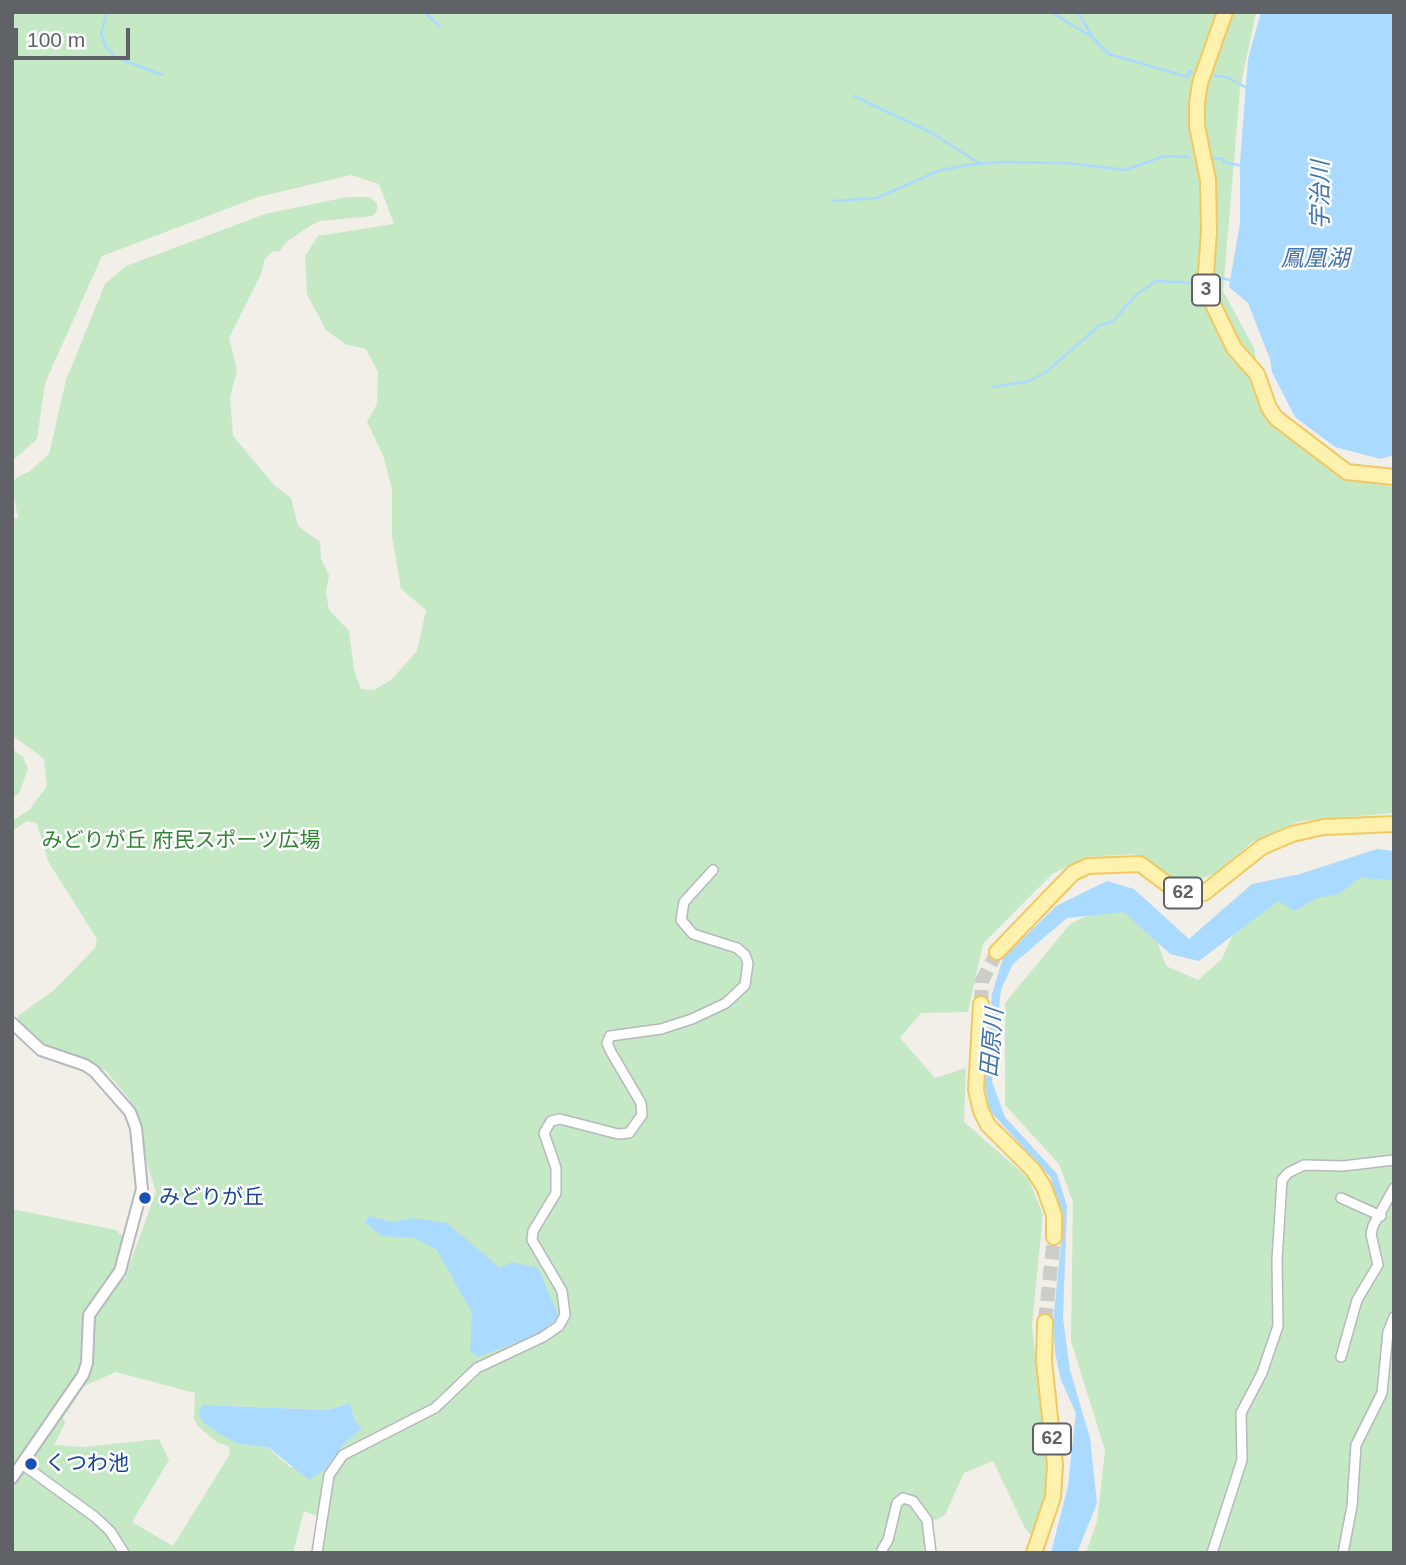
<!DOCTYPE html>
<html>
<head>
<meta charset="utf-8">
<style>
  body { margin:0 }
  #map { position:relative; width:1406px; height:1565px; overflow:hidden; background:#f1efe8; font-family:Helvetica,sans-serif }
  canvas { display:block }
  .frame { position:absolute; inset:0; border:14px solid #5f6368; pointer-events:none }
  .scale { position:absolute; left:14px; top:28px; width:116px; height:32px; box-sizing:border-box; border:4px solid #5f6368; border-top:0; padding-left:9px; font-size:21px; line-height:24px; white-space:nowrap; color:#5f6368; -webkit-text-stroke:5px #fff; paint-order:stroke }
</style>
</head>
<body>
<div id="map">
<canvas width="1406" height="1565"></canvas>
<div class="frame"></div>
<div class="scale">100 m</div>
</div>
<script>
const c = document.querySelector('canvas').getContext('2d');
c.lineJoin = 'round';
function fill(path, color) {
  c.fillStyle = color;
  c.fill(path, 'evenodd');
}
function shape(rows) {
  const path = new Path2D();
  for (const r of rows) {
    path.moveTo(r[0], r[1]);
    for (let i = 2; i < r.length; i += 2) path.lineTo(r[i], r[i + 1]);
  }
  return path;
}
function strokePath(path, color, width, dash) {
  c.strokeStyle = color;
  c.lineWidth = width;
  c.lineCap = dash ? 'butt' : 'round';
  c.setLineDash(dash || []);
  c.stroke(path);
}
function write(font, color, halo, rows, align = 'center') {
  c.font = font + ' Helvetica,"Noto Sans JP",sans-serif';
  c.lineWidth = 5;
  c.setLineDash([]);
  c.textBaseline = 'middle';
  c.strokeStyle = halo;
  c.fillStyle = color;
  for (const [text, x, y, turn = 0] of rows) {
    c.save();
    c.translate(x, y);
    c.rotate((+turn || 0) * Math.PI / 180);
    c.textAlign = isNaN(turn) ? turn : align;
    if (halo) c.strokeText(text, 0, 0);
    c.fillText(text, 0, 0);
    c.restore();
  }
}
const green = shape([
  [12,12,1256,12,1240,89,1223,291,1254,348,1266,420,1345,477,1394,487,1394,813,1300,821,1252,842,1218,872,1185,885,1134,854,1085,857,1052,874,983,944,968,1012,921,1013,900,1038,935,1078,966,1068,964,1122,1028,1178,1043,1214,1032,1325,1048,1481,1033,1537,1025,1528,993,1461,964,1473,945,1515,926,1525,928,1553,313,1553,322,1518,304,1511,293,1553,12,1553,12,1209,116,1230,123,1237,118,1262,124,1280,156,1192,146,1160,140,1120,129,1099,106,1071,35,1039,19,1022,18,1016,54,990,95,948,97,939,48,861,37,823,27,821,12,831,12,821,29,810,47,786,44,759,12,735,12,519,18,518,12,487,16,478,30,471,49,454,66,380,105,284,126,266,265,214,347,197,369,197,377,203,377,210,373,216,320,221,310,226,285,243,279,252,273,251,265,259,261,274,229,338,237,371,230,397,233,436,274,485,291,498,298,526,320,542,321,559,329,575,326,593,329,610,349,631,354,670,361,689,374,690,391,680,417,651,426,610,401,589,392,536,392,489,383,455,367,422,377,404,378,372,366,349,345,344,326,330,307,294,305,256,318,236,394,224,379,184,351,175,258,197,102,256,45,383,37,439,12,461],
  [116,1372,195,1393,194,1419,199,1427,218,1443,229,1446,230,1454,173,1546,132,1522,169,1460,159,1439,84,1447,54,1445,65,1423,63,1418,84,1386],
  [350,1403,355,1421,345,1443,325,1469,290,1467,267,1447,203,1405,328,1410],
  [12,749,23,757,28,769,19,793,12,799],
  [1376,869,1394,875,1394,1553,1086,1553,1097,1521,1105,1450,1071,1341,1073,1202,1059,1164,1005,1105,1005,1003,1070,924,1108,906,1133,913,1152,927,1166,966,1198,980,1222,959,1243,911]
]);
const water = shape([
  [1261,12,1394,12,1394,455,1390,456,1381,459,1335,447,1295,417,1272,372,1270,359,1248,303,1229,287,1240,223,1240,162,1248,59],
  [1377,849,1394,851,1394,880,1360,878,1339,894,1317,898,1295,911,1278,901,1199,961,1170,954,1124,912,1067,918,1013,964,1001,989,992,1082,1005,1117,1057,1174,1067,1206,1063,1318,1070,1370,1090,1438,1097,1503,1077,1553,1051,1553,1068,1486,1076,1413,1061,1380,1055,1352,1053,1322,1062,1233,1051,1178,990,1111,985,1087,992,994,1003,958,1056,906,1107,881,1134,889,1189,939,1252,884,1300,874],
  [369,1216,393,1222,411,1218,447,1223,500,1268,512,1262,538,1268,559,1317,538,1334,478,1357,470,1351,472,1313,437,1250,415,1238,381,1236,365,1222],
  [350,1403,355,1421,362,1428,345,1443,325,1469,309,1480,268,1447,239,1444,225,1437,204,1423,198,1413,203,1405,328,1410]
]);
const stream = shape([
  [107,12,101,33,106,47,115,57,162,75],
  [424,12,440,27],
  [843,12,867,12],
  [994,12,1008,12],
  [1051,12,1092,37,1109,54,1188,77,1189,71,1192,72],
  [1078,12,1092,36],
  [1215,76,1227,77,1247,88],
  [854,96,932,133,980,164],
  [1211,159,1222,158,1224,162,1243,166],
  [833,201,877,198,938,171,967,165,999,162,1066,163,1126,170,1164,156,1188,157],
  [1212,282,1217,283,1221,278,1234,281],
  [993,387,1029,381,1046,372,1100,325,1112,322,1135,296,1156,281,1198,283]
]);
const primaryTunnel = shape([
  [981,1004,982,981,997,952],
  [1045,1322,1054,1237]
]);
const minor = shape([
  [1341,1198,1381,1216],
  [1341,1357,1357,1300,1378,1265,1371,1234,1373,1226,1394,1188],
  [22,1464,95,1517,110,1531,124,1553],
  [882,1550,888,1540,897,1503,903,1498,913,1501,927,1520,931,1553],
  [317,1553,329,1475,343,1455,435,1408,477,1368,543,1337,559,1326,565,1315,562,1291,532,1240,533,1231,556,1193,556,1168,544,1133,551,1121,560,1119,618,1134,629,1133,642,1115,641,1103,611,1052,607,1043,610,1036,661,1029,692,1019,726,1003,745,985,748,963,745,955,737,948,693,934,681,920,684,902,713,870],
  [1212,1553,1242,1460,1241,1413,1262,1373,1278,1326,1277,1260,1282,1180,1288,1173,1304,1165,1343,1166,1394,1160],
  [1343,1553,1352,1506,1356,1445,1382,1393,1388,1332,1394,1317]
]);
const tertiary = shape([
  [12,1023,41,1050,85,1065,94,1071,130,1112,136,1128,142,1189,120,1271,89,1315,87,1363,83,1375,12,1478]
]);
const primary = shape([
  [1225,12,1200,83,1197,103,1197,126,1208,180,1209,231,1205,288,1234,348,1257,374,1269,408,1276,418,1347,472,1394,477],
  [997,952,1073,873,1088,866,1140,864,1175,890,1188,895,1204,893,1262,847,1292,834,1324,827,1394,824],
  [981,1004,976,1090,981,1111,988,1125,1033,1170,1044,1187,1054,1215,1054,1237],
  [1034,1553,1053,1497,1055,1465,1044,1361,1045,1322]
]);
const markers = [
  [145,1198,7,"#1a4fb4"],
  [31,1464,7,"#1a4fb4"]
];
const shields = [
  [1206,290,28],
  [1183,893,38],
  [1052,1439,38]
];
const shieldNames = [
  ["3",1206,290],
  ["62",1183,893],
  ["62",1052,1439]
];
const parkNames = [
  ["みどりが丘 府民スポーツ広場",181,841]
];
const transitNames = [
  ["みどりが丘",159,1198],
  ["くつわ池",45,1464]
];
const waterNames = [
  ["宇治川",1322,195,-90],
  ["鳳凰湖",1315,260],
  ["田原川",993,1043,-85]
];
fill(green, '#c5e8c5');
fill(water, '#aadaff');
strokePath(stream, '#aadaff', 2.5);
strokePath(primaryTunnel, '#ccccc8', 14, [14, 7]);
strokePath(minor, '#b5b8bc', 12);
strokePath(tertiary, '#b5b8bc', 14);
strokePath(primary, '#f2c960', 18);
strokePath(minor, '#fff', 9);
strokePath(tertiary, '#fff', 10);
strokePath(primary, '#fff2af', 14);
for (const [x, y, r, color] of markers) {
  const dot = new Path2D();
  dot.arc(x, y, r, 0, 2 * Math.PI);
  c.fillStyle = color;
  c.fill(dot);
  strokePath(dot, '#fff', 2.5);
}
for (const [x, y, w] of shields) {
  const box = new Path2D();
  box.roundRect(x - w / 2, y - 15.5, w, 31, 5);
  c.fillStyle = '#fff';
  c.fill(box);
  strokePath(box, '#5f6368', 2);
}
write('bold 19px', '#5f6368', null, shieldNames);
write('21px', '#348238', '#fff', parkNames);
write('21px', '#164399', '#fff', transitNames, 'left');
write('italic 23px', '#4174aa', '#fff', waterNames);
</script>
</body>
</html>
